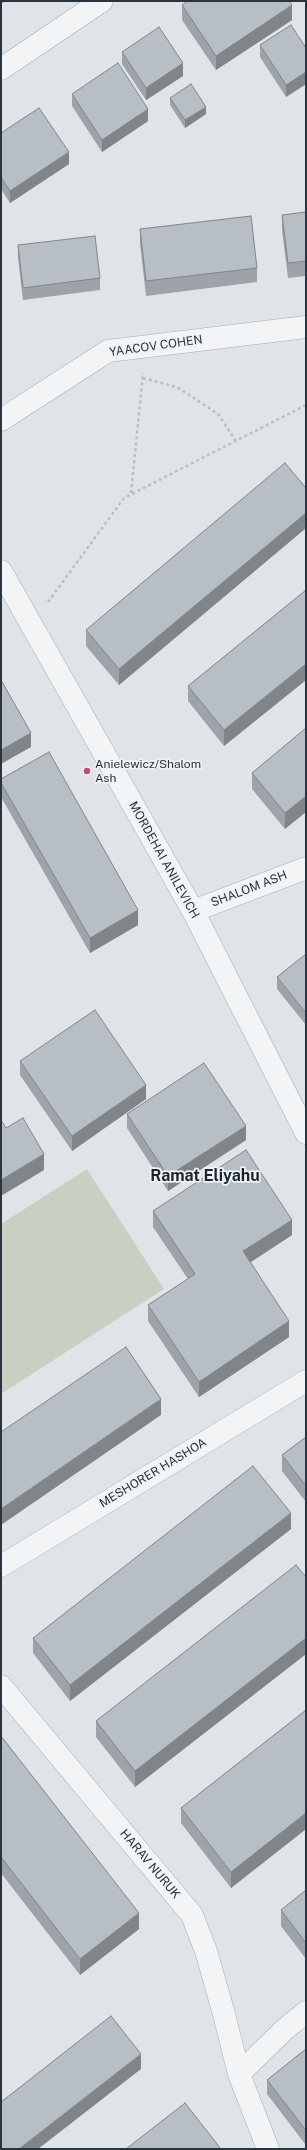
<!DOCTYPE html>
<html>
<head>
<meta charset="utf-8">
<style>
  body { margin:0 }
  #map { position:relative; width:307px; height:2150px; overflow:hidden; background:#e0e4e8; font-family:"Public Sans",sans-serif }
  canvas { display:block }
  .frame { position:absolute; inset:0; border:2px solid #29343e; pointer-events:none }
</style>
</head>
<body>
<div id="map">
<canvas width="307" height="2150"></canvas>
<div class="frame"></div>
</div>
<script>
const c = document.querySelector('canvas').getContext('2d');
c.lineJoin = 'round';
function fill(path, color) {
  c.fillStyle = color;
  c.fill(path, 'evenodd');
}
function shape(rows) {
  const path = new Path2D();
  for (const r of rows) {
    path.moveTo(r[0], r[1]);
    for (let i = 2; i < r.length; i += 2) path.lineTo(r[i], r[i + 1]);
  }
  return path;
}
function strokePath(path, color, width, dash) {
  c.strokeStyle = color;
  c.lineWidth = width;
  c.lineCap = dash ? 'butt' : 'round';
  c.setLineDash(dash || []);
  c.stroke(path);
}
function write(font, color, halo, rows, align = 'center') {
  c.font = font + ' "Public Sans",sans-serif';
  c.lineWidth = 3.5;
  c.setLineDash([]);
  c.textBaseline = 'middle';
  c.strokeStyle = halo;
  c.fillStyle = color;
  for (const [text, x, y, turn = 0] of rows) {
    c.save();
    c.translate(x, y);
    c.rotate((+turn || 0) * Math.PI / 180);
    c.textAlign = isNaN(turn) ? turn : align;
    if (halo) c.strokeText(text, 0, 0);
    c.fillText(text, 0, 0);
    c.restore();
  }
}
const green = shape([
  [87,1169,164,1289,1,1394,1,1224]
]);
const path = shape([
  [143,378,177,387,218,414,236,441],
  [131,493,143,373],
  [48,602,124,498,306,405]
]);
const minor = shape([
  [1,69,102,1],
  [1,420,108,351,306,327],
  [1,571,193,911,306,1133],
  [193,911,306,868],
  [1,1566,306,1381],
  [1,1686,192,1915,206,1951,224,2014,239,2074,268,2149],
  [239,2074,284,2030,306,2012]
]);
const wall = shape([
  [182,5,292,20,216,70,182,20],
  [260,45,306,48,306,84,286,97,260,57],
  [122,52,183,76,146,100,122,64],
  [72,94,148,121,102,152,72,106],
  [170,98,206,114,185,128,170,105],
  [1,133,69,164,10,203,1,189],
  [306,212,306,276,288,278,282,230,282,215],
  [140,229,257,268,257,282,146,296,140,244],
  [18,245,100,278,100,290,23,300,18,258],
  [306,488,306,528,119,685,86,646,86,630],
  [306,590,306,680,224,746,188,701,188,686],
  [306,728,285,829,252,789,252,773],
  [1,779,138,925,90,953,1,797],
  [306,954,306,1025,277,989,277,977],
  [20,1061,146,1099,72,1151,20,1075],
  [127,1114,246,1140,168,1191,127,1128],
  [153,1211,292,1235,251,1262,289,1337,199,1397,148,1321,148,1305,188,1279,153,1227],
  [306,1437,306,1502,282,1471,282,1455],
  [291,1529,70,1701,33,1653,33,1638],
  [306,1577,306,1654,135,1787,96,1737,96,1721],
  [306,1710,306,1829,231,1888,181,1823,181,1808],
  [1,1736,139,1929,80,1975,1,1873],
  [306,1890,306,1959,281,1926,281,1910],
  [306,2049,305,2144,267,2094,267,2080]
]);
const shadedWall = shape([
  [1,1,5,1,1,4],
  [292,5,292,20,216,70,216,56],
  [183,63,183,76,146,100,146,88],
  [306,72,306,84,286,97,286,85],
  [206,107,206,114,185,128,185,120],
  [148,109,148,121,102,152,102,140],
  [69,152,69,164,10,203,10,191],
  [306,513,306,528,119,685,119,669],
  [306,664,306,680,224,746,224,730],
  [31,733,31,747,1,764,1,750],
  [306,796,306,812,285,829,285,813],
  [138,910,138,925,90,953,90,938],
  [146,1085,146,1099,72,1151,72,1136],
  [246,1126,246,1140,168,1191,168,1176],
  [44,1154,44,1170,1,1196,1,1180],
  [292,1220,292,1235,243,1267,243,1251],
  [289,1321,289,1337,199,1397,199,1382],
  [161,1399,161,1415,1,1525,1,1509],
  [291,1513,291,1529,70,1701,70,1685],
  [306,1638,306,1654,135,1787,135,1771],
  [306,1813,306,1829,231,1888,231,1872],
  [139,1913,139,1929,80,1975,80,1959],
  [141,2054,141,2069,38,2149,19,2149],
  [305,2129,306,2129,306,2143,305,2144]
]);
const building = shape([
  [188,1,289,1,292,5,216,56,182,5,188,1],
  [291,25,306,48,306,72,286,85,260,45,291,25],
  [159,27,183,63,146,88,122,52,159,27],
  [118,63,148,109,102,140,72,94,118,63],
  [191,84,206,107,185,120,170,98,191,84],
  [39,108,69,152,10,191,1,177,1,133,39,108],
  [306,212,306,261,288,263,282,215,306,212],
  [251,216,257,268,146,281,140,229,251,216],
  [95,236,100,278,23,288,18,245,95,236],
  [285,463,306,488,306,513,119,669,86,630,285,463],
  [306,590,306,664,224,730,188,686,306,590],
  [1,680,31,733,1,750,1,680],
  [306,728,306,796,285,813,252,773,306,728],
  [49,752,138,910,90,938,1,783,1,779,49,752],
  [306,954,306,1013,277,977,306,954],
  [95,1010,146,1085,72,1136,20,1061,95,1010],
  [204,1063,246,1126,168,1176,127,1114,204,1063],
  [23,1118,44,1154,1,1180,1,1120,6,1128,23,1118],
  [246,1150,292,1220,243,1251,289,1321,199,1382,148,1305,195,1274,153,1211,246,1150],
  [126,1347,161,1399,1,1509,1,1432,126,1347],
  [306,1437,306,1486,282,1455,306,1437],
  [253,1466,291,1513,70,1685,33,1638,253,1466],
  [296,1565,306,1577,306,1638,135,1771,96,1721,296,1565],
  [306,1710,306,1813,231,1872,181,1808,306,1710],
  [1,1736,139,1913,80,1959,1,1857,1,1736],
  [306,1890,306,1943,281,1910,306,1890],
  [111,2016,141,2054,19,2149,1,2149,1,2102,111,2016],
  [306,2049,306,2129,305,2129,267,2080,306,2049],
  [185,2103,221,2149,126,2149,185,2103]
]);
const markers = [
  [87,771,4,"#c54c71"]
];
const streetNames = [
  ["YAACOV COHEN",156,346,-8],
  ["MORDEHAI ANILEVICH",164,860,61],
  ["SHALOM ASH",249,889,-21],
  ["MESHORER HASHOA",153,1473,-31],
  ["HARAV NURUK",150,1864,50]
];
const poiNames = [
  ["Anielewicz/Shalom",95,764],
  ["Ash",95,778]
];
const districtNames = [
  ["Ramat Eliyahu",205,1176]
];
fill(green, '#c8d1c1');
strokePath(minor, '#a5acb2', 23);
strokePath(path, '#babec2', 2.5, [3, 3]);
strokePath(minor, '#f2f4f6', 22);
fill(wall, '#9da3a9');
fill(shadedWall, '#808589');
fill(building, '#b7bec4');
strokePath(building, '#808589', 1);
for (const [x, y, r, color] of markers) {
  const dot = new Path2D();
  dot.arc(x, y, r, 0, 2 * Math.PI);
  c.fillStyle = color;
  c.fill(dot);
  strokePath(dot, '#eff3f5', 1.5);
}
write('12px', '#29343e', '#eff3f5', streetNames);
write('12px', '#29343e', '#eff3f5', poiNames, 'left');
write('bold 16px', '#1c252f', '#eff3f5', districtNames);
</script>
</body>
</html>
